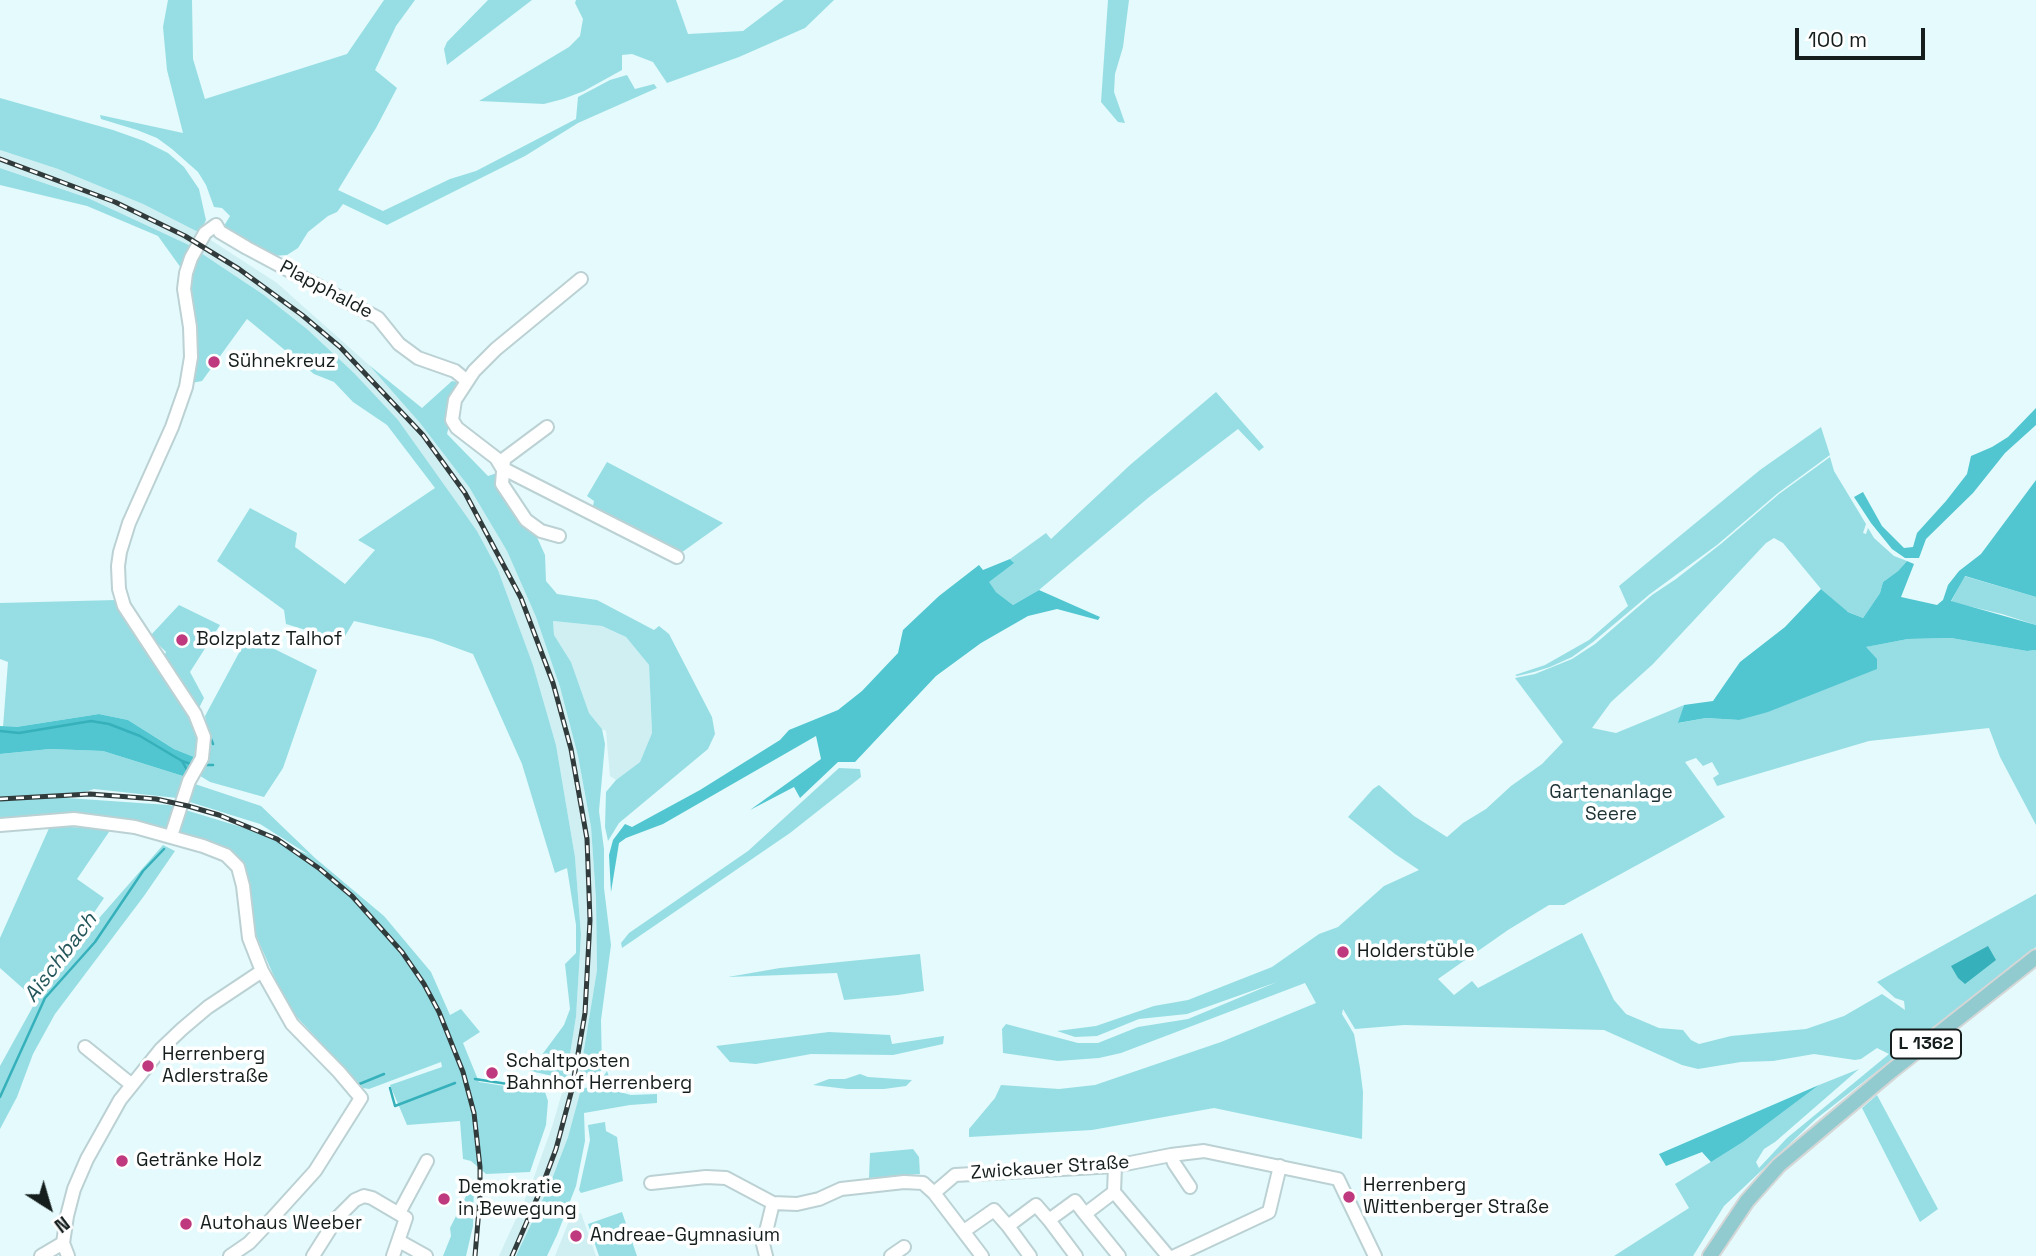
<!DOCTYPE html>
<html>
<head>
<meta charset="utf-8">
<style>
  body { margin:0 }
  #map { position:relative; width:2036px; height:1256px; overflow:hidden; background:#e4fafc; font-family:"Space Grotesk",sans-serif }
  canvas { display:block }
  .north { position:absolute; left:14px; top:1172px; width:70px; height:70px; -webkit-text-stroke:5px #fff; paint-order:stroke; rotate:143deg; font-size:19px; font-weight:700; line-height:28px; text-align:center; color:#151d1d }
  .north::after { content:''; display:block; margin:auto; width:24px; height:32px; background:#151d1d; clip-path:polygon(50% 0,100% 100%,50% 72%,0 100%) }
  .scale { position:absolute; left:1795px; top:28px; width:130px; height:32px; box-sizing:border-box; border:4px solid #151d1d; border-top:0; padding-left:9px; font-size:21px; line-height:24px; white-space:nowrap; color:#151d1d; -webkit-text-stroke:5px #fff; paint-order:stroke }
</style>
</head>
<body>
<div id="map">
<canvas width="2036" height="1256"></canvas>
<div class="north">N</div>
<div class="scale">100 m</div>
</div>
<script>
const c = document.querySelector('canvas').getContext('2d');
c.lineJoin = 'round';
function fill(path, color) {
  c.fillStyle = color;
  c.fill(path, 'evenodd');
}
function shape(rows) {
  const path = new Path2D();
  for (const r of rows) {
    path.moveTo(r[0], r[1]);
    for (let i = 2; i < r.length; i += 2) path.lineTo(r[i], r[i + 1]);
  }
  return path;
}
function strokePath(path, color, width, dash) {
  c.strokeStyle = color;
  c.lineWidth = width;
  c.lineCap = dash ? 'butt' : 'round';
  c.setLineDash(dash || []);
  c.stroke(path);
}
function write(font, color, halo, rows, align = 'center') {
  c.font = font + ' "Space Grotesk",sans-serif';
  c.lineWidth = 7;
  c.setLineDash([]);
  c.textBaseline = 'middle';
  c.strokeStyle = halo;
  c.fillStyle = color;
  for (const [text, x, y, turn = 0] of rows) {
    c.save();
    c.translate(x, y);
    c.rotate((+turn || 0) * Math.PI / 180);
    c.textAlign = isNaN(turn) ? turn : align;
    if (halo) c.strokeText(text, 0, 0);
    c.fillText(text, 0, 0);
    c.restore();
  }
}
const built = shape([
  [0,150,58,169,143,204,200,233,277,283,369,365,420,423,469,487,507,551,536,617,560,687,578,756,591,827,596,899,597,970,579,1080,581,1089,568,1137,550,1184,516,1256,499,1256,530,1188,552,1127,566,1079,576,1017,581,935,575,857,556,745,533,665,498,570,477,531,353,372,307,329,264,295,189,245,88,198,0,168],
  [553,621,602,626,626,637,649,665,652,733,640,762,616,780,610,776,606,731,602,729,589,713,571,662,554,635],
  [581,1213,596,1256,555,1256,571,1216]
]);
const green = shape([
  [168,0,192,0,193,59,205,99,347,54,384,0,415,0,396,26,375,70,397,88,376,128,338,190,383,211,450,179,476,171,576,119,578,97,610,80,627,75,635,89,654,84,657,88,578,123,525,156,387,225,343,204,337,212,328,216,308,232,298,248,287,255,273,256,249,244,224,226,230,216,222,208,214,207,206,185,198,172,172,149,157,138,137,130,101,119,100,115,183,133,167,70,163,27],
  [488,0,532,0,447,65,444,49,447,42],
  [576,0,676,0,688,34,743,31,784,0,834,0,805,28,739,57,667,83,653,62,632,54,622,55,622,70,584,91,563,99,544,104,479,101,569,47,580,36,583,19,575,3],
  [1108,0,1129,0,1123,47,1115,74,1114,92,1125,123,1118,122,1101,102],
  [0,98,113,130,144,141,168,153,184,167,199,189,206,220,200,233,143,204,58,169,0,150],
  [0,168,88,198,189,245,264,295,307,329,353,372,398,420,477,531,498,570,533,665,556,745,575,857,581,935,576,1017,566,1079,530,1071,564,1025,570,1009,565,964,576,953,576,925,567,868,555,873,522,764,473,654,432,639,354,621,342,641,286,624,284,610,217,561,250,508,297,533,295,547,345,584,375,550,358,540,435,488,387,425,353,402,334,382,314,374,247,319,202,381,191,383,190,273,181,268,158,236,87,206,0,185],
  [369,365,422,408,452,381,457,382,447,407,450,421,447,434,488,476,497,473,536,535,545,555,546,581,557,594,597,600,654,630,659,626,669,634,712,717,715,734,708,749,619,823,608,841,605,827,606,792,616,780,640,762,652,733,649,665,626,637,602,626,553,621,554,635,571,662,589,713,602,729,605,744,599,811,604,849,604,888,611,945,601,1020,602,1069,596,1078,588,1082,579,1080,597,970,596,899,591,827,578,756,560,687,536,617,507,551,469,487,420,423],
  [1216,392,1264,447,1259,451,1238,429,1148,498,1039,590,1013,605,996,592,988,582,1013,562,1010,559,1046,533,1051,539,1130,465],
  [1821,427,1830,455,1778,493,1717,545,1650,594,1593,642,1572,657,1550,667,1534,672,1517,676,1515,675,1545,665,1589,640,1628,606,1619,586,1760,470],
  [1830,457,1834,471,1866,524,1863,533,1866,534,1868,528,1874,538,1894,556,1907,561,1898,571,1883,582,1880,593,1863,618,1846,611,1821,589,1783,543,1774,538,1766,543,1653,664,1611,702,1592,728,1616,733,1684,705,1679,723,1706,718,1739,720,1865,647,1908,639,1951,638,2027,651,2036,650,2036,825,2000,757,1989,728,1869,741,1717,786,1713,778,1719,774,1712,762,1703,766,1696,758,1685,762,1725,817,1564,905,1549,905,1508,930,1438,979,1454,995,1472,981,1478,988,1582,933,1614,1000,1626,1014,1659,1028,1683,1030,1691,1040,1699,1044,1731,1036,1806,1029,1844,1016,1882,994,1905,1010,1904,1001,1895,998,1877,982,2036,894,2036,947,1816,1119,1724,1206,1693,1256,1614,1256,1689,1208,1675,1184,1743,1142,1819,1085,1859,1069,1775,1142,1764,1149,1756,1162,1759,1168,1787,1138,1889,1054,1877,1048,1861,1059,1855,1060,1814,1054,1773,1061,1741,1062,1698,1069,1682,1065,1604,1030,1404,1025,1355,1029,1343,1009,1342,1014,1354,1034,1360,1068,1363,1092,1362,1139,1214,1108,1092,1130,969,1137,969,1129,995,1098,1001,1085,1059,1089,1095,1085,1221,1042,1316,1003,1305,983,1121,1053,1099,1058,1058,1061,1003,1053,1002,1029,1006,1024,1078,1043,1098,1043,1138,1027,1188,1019,1277,982,1187,1014,1139,1019,1097,1036,1075,1037,1057,1031,1096,1026,1154,1006,1188,1000,1272,967,1319,934,1338,927,1384,886,1419,870,1395,854,1348,817,1373,789,1379,785,1414,816,1447,837,1463,823,1486,809,1511,786,1542,764,1563,742,1515,678,1535,674,1572,659,1595,644,1652,595,1676,579,1722,543,1779,494],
  [607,462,723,523,678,555,592,511,594,501,587,496],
  [1964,576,2036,597,2036,625,2002,614,1951,602],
  [116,600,164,670,201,735,199,759,174,749,128,720,99,714,16,727,3,727,8,662,0,659,0,603],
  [179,605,220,625,190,672,204,698,199,708,163,658,166,652,150,636],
  [248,636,317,670,283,768,264,797,210,782,197,774,209,749,205,716],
  [50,749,103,751,186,777,189,782,261,806,315,858,384,916,431,972,450,1015,461,1009,480,1032,463,1043,479,1082,530,1090,544,1089,548,1101,546,1125,530,1172,486,1174,471,1161,463,1159,460,1121,407,1125,390,1085,442,1067,441,1062,369,1089,363,1088,294,1014,280,990,254,931,245,867,231,852,214,844,161,829,0,821,0,754],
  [94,789,177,798,260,824,309,855,248,829,169,805,67,798],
  [839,768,860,769,861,777,790,833,622,948,621,943,629,933,748,851],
  [50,826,111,829,77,879,104,898,69,949,27,992,0,968,0,938],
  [163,845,175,851,144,896,55,1014,33,1054,17,1097,0,1129,0,1066,52,972],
  [920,954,924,991,898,995,844,1000,837,973,728,977,780,968],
  [829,1032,890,1035,892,1044,944,1036,943,1044,893,1055,811,1054,756,1064,730,1062,716,1046],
  [607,1071,610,1080,606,1085,608,1089,631,1095,657,1094,657,1103,630,1105,584,1113,585,1141,576,1186,557,1235,547,1256,516,1256,550,1184,568,1137,581,1089,598,1085],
  [860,1074,868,1077,912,1080,906,1086,884,1089,847,1089,813,1085,829,1079,845,1079],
  [1877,1095,1938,1209,1920,1222,1862,1108],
  [605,1122,606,1131,617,1137,623,1181,581,1193,579,1190,590,1140,588,1125],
  [913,1149,919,1157,920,1174,869,1178,870,1153],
  [474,1180,473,1226,466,1256,443,1256,451,1236,450,1228],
  [622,1212,637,1256,599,1256,588,1224]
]);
const forest = shape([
  [2036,408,2036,425,2005,453,1973,493,1926,539,1919,558,1905,558,1892,549,1871,523,1854,497,1863,492,1882,526,1904,548,1913,547,1917,533,1946,501,1967,474,1971,456,1992,447,2008,437],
  [2036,480,2036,597,1965,576,1951,601,2036,625,2036,650,2027,651,1951,638,1908,639,1866,647,1877,659,1877,669,1768,712,1739,720,1706,718,1678,723,1684,705,1713,701,1740,662,1785,627,1821,589,1848,612,1863,618,1880,593,1883,582,1898,571,1907,561,1914,564,1901,597,1937,605,1943,600,1948,585,1959,571,1981,554],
  [1010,559,1014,563,989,582,996,592,1013,605,1039,590,1100,617,1098,620,1057,609,1028,616,981,643,936,676,855,762,838,762,800,798,794,787,750,810,821,759,816,736,663,824,626,838,619,843,611,892,609,855,613,840,625,824,632,827,700,790,780,740,789,730,838,710,862,691,898,653,903,630,939,596,979,565,983,570],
  [99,714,128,720,174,749,199,759,186,777,103,751,50,749,0,754,0,726,16,727],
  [1819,1085,1743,1142,1711,1162,1702,1152,1666,1166,1659,1154]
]);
const water = shape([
  [1988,946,1996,960,1965,984,1958,978,1951,966]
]);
const stream = shape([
  [205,724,213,744],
  [0,731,19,733,91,721,109,724,140,736,182,761,191,764],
  [209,754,205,765,213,765],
  [182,761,187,770],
  [475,1079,527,1087,542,1081],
  [355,1083,357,1085,384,1074],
  [551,1084,558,1085],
  [390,1088,395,1106,455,1083],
  [0,1097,45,998,95,942,143,871,164,849]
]);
const minor = shape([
  [581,279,496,349,474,371,455,400,452,420,457,428,496,458,502,468,677,557],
  [547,427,504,459,502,484,526,520,541,531,559,536],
  [0,825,74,819,135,827,203,846,226,855,238,867,243,886,249,938,262,971,292,1024,339,1072,361,1098,315,1171,267,1224,249,1243,230,1256],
  [171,836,189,781,202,758,204,737,195,714,124,606,119,589,118,566,120,552,129,523,172,427,186,387,191,357,190,327,184,289,186,273,191,258,205,233,216,225,220,232,247,248,378,318,399,344,418,358,455,371,467,381],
  [85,1047,132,1085],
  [1171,1155,1174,1163,1190,1187],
  [1115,1166,1114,1192,1168,1256],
  [651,1183,706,1177,726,1178,773,1203,797,1204,819,1199,841,1189,904,1182,923,1183,934,1193,982,1256],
  [934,1193,955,1175,1115,1166,1171,1155,1204,1151,1338,1179,1375,1256],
  [399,1213,427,1161],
  [1085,1214,1119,1256],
  [1049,1220,1076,1256],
  [1008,1226,1030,1256],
  [964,1231,994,1210,1008,1226,1036,1205,1049,1220,1075,1201,1085,1214,1114,1192],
  [399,1241,426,1256],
  [41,1256,63,1243],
  [68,1256,63,1243,67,1216,74,1189,87,1159,120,1100,161,1049,182,1029,208,1007,262,971],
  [313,1256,337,1218,355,1200,364,1196,372,1198,406,1218,393,1256],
  [766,1256,763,1244,773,1203],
  [891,1256,904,1247],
  [1175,1256,1269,1212,1280,1166]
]);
const major = shape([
  [1710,1256,1747,1201,1779,1165,1890,1072,2036,957]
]);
const rail = shape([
  [0,159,115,202,185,236,239,269,302,315,340,347,423,435,465,493,521,598,553,683,571,749,587,839,590,920,585,1013,572,1089,556,1149,541,1189,512,1256],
  [0,799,90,794,156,799,188,806,219,815,277,839,320,869,352,896,402,952,424,984,439,1012,463,1072,474,1113,480,1167,480,1197,475,1256]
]);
const markers = [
  [214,362,7,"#be397d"],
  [182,640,7,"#be397d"],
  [1343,952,7,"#be397d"],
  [148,1066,7,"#be397d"],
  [492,1073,7,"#be397d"],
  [122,1161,7,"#be397d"],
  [1349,1197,7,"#be397d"],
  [444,1199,7,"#be397d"],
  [186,1224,7,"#be397d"],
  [576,1236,7,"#be397d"]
];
const shields = [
  [1926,1044,70]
];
const shieldNames = [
  ["L 1362",1926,1044]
];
const streetNames = [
  ["Plapphalde",326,290,28],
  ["Zwickauer Straße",1050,1168,-4]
];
const poiNames = [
  ["Sühnekreuz",228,362],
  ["Bolzplatz Talhof",196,640],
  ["Holderstüble",1357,952],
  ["Herrenberg",162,1055],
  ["Adlerstraße",162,1077],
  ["Schaltposten",506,1062],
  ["Bahnhof Herrenberg",506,1084],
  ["Getränke Holz",136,1161],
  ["Herrenberg",1363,1186],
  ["Wittenberger Straße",1363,1208],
  ["Demokratie",458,1188],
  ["in Bewegung",458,1210],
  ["Autohaus Weeber",200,1224],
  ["Andreae-Gymnasium",590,1236]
];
const parkNames = [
  ["Gartenanlage",1611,793],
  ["Seere",1611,815]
];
const waterNames = [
  ["Aischbach",61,958,-53]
];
fill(built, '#cfeff2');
fill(green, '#97dee4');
fill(forest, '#51c6d0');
fill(water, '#36b0ba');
strokePath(stream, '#36b0ba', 2.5);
strokePath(minor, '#bbd1d3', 16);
strokePath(major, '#d5d6d6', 18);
strokePath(minor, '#fff', 12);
strokePath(major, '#91cacf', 14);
strokePath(rail, '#313b3b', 5);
strokePath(rail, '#fff', 2.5, [8]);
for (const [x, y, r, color] of markers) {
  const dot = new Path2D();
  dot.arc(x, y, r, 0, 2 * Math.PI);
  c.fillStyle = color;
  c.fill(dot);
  strokePath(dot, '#fff', 2.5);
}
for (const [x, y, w] of shields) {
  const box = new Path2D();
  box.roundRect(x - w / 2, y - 14.5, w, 29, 5);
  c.fillStyle = '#fff';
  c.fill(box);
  strokePath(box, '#151d1d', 2);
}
write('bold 18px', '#151d1d', null, shieldNames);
write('19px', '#151d1d', '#fff', streetNames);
write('19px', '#151d1d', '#fff', poiNames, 'left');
write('19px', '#1e3335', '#fff', parkNames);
write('italic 21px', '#25575c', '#fff', waterNames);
</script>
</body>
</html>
